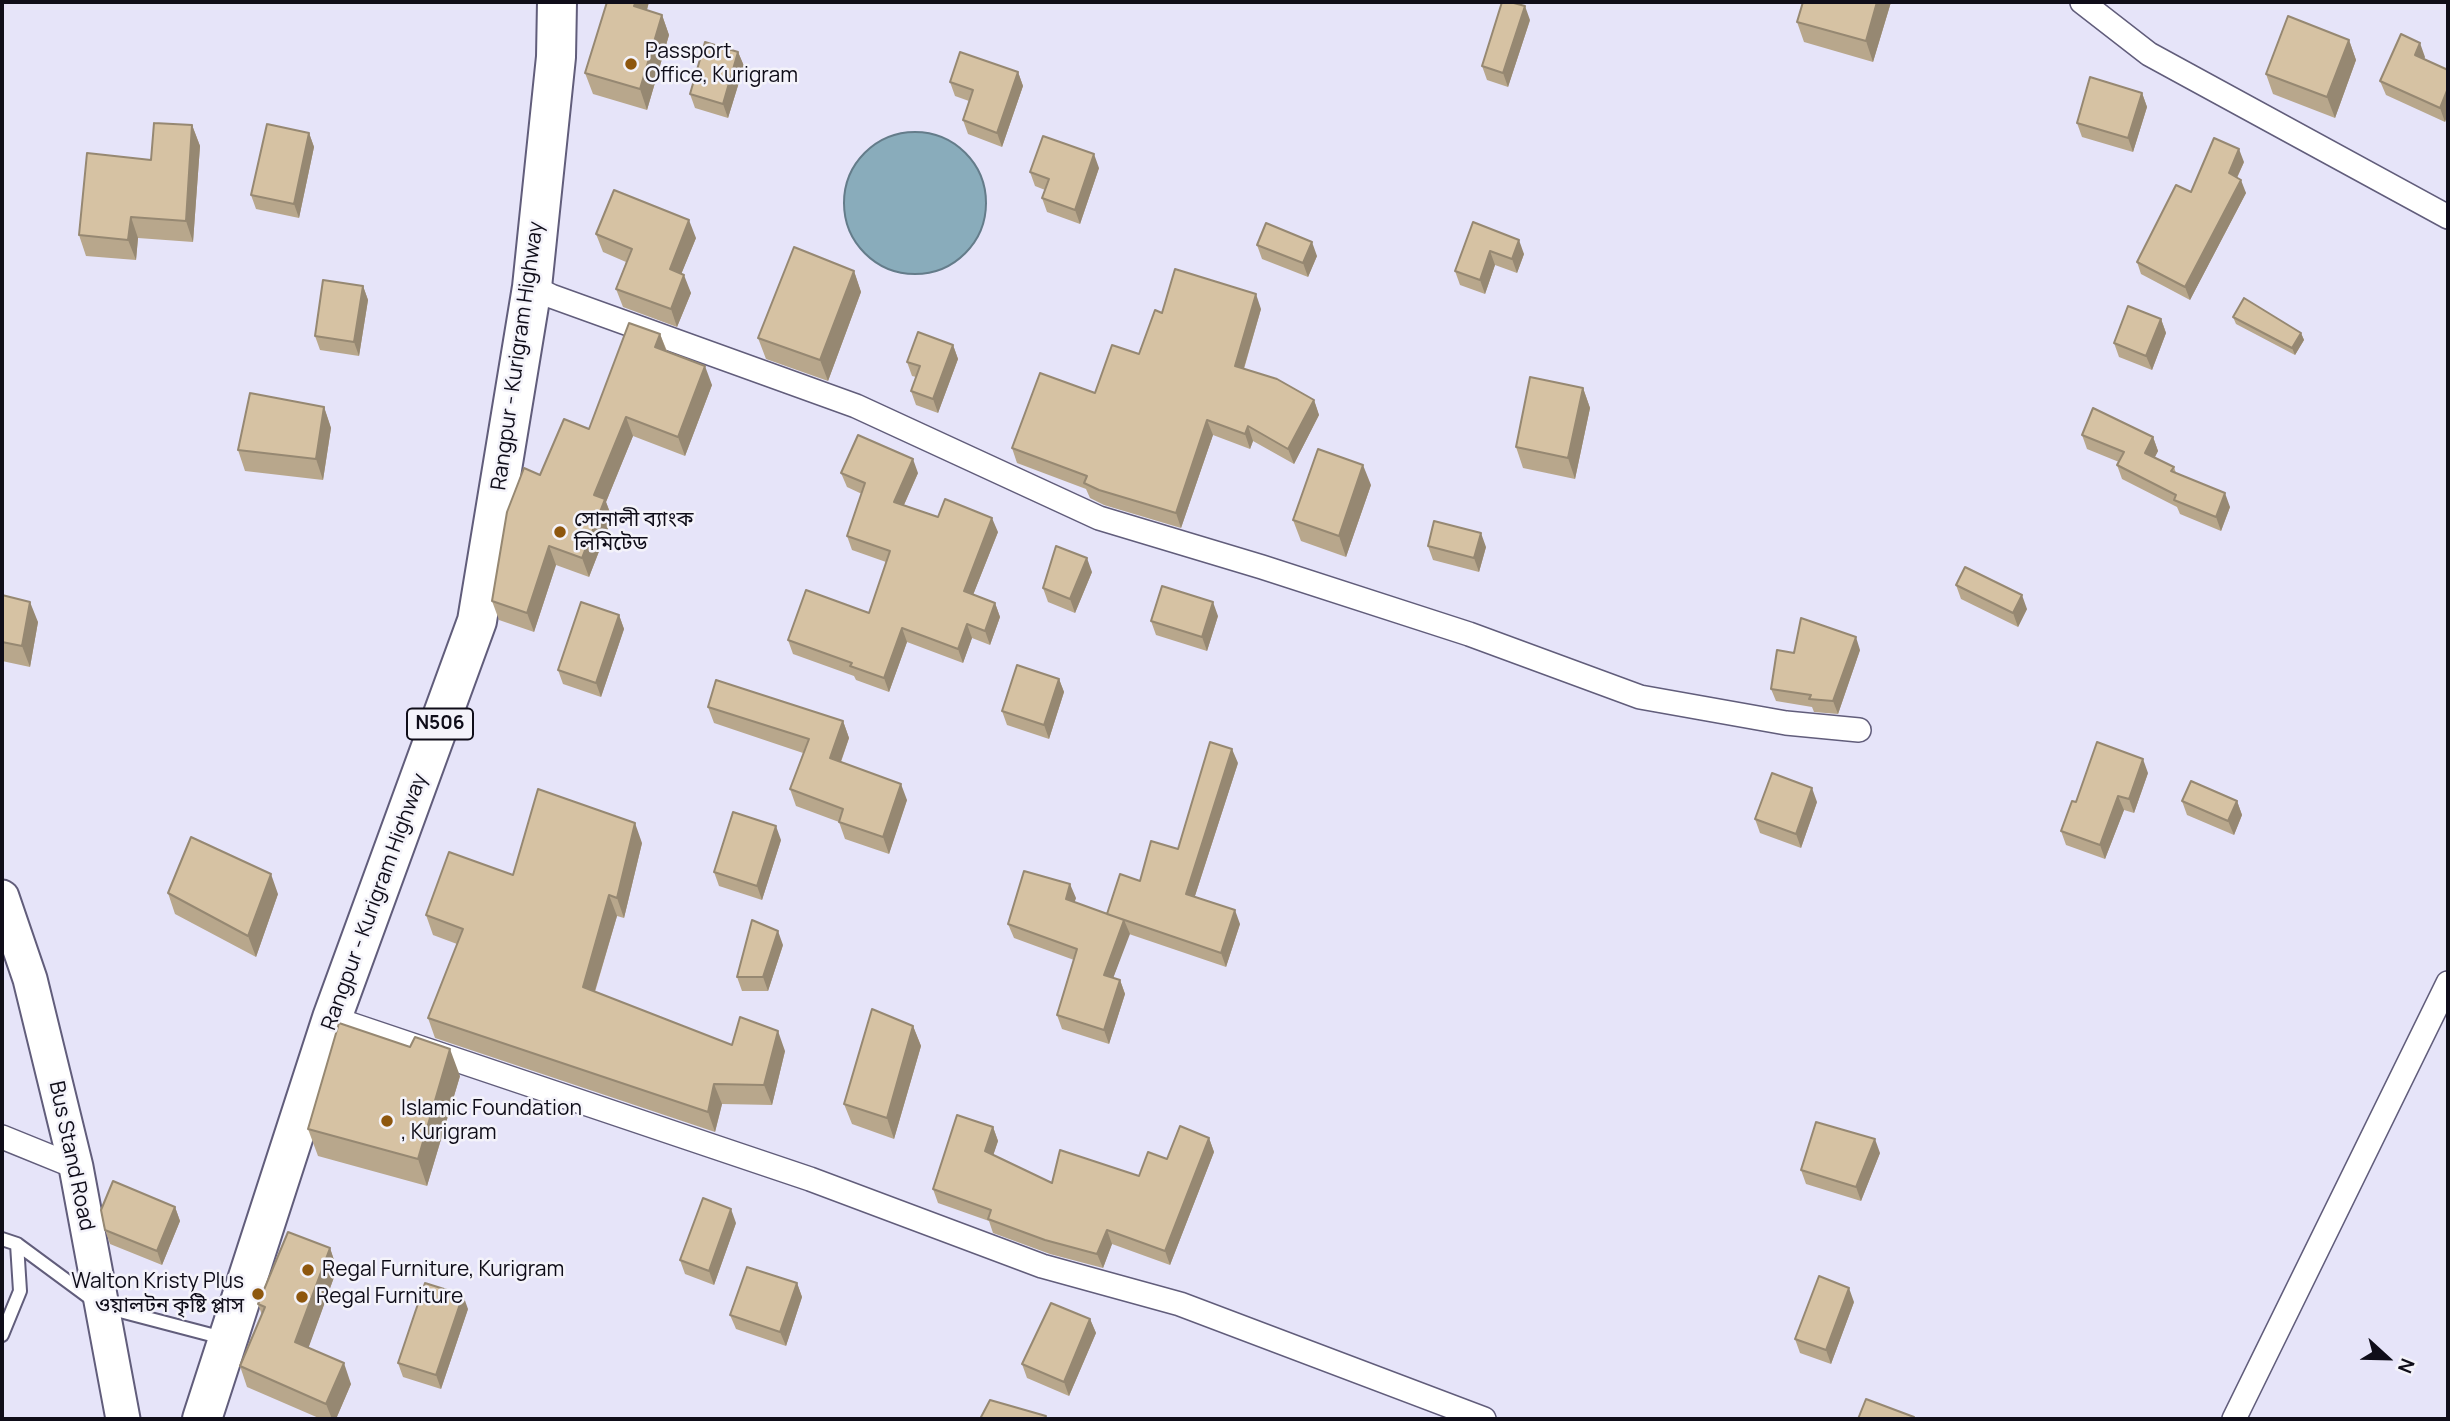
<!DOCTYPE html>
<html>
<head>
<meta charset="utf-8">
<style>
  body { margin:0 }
  #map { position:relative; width:2450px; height:1421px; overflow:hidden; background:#e6e4f9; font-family:Manrope,sans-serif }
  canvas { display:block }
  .frame { position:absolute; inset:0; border:4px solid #0f0d19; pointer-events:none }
  .north { position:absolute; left:2352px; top:1323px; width:70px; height:70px; -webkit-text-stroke:5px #f4f3fa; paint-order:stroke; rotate:112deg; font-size:19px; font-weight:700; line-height:28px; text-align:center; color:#0f0d19 }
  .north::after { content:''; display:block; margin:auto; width:24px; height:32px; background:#0f0d19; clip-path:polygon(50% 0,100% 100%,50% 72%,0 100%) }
</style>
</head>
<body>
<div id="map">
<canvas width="2450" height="1421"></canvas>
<div class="frame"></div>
<div class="north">N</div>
</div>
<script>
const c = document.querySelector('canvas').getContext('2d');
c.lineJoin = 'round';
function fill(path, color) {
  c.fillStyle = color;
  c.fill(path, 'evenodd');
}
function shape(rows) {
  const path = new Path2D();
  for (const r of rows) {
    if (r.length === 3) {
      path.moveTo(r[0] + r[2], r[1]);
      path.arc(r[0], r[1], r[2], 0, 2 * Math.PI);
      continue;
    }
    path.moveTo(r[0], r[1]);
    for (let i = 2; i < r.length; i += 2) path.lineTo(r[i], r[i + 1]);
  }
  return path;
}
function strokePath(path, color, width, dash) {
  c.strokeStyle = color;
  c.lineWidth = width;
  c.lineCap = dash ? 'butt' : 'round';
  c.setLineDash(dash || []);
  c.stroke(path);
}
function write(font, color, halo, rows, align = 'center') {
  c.font = font + ' Manrope,"Noto Sans Bengali",sans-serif';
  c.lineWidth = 5;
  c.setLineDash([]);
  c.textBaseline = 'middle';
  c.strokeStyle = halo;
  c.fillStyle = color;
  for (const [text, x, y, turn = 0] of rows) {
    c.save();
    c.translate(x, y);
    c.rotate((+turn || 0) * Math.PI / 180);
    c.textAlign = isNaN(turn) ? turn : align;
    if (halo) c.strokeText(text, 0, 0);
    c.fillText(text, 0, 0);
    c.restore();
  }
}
const water = shape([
  [915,203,71]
]);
const lane = shape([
  [2,1239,17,1244,20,1291,2,1335],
  [17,1244,101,1306,223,1338]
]);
const street = shape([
  [2082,2,2149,54,2448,217],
  [532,287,551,296,856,406,1099,518,1262,567,1469,634,1640,697,1786,723,1859,730],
  [332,1018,810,1179,1042,1266,1180,1304,1484,1419],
  [2,1137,76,1167],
  [2234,1419,2448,983]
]);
const secondary = shape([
  [2,897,30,979,76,1167,123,1419]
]);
const highway = shape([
  [202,1419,332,1018,477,621,532,287,556,57,557,2]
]);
const wall = shape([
  [607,2,649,2,647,10,662,15,669,35,647,110,593,94,585,73],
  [1803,2,1891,2,1873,62,1804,42,1797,22],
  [1530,20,1508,87,1487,80,1482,66],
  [2349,40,2356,60,2335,118,2273,94,2266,74],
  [738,52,744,66,728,118,695,108,690,94],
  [2425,57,2424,59,2448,70,2448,113,2445,122,2386,95,2380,81],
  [1018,72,1023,86,1002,147,968,134,963,120,969,101,955,96,950,82],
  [2142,93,2147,107,2133,152,2082,137,2077,123],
  [192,125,200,146,193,242,138,238,136,260,86,256,79,235,151,160],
  [309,133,314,147,299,218,256,209,251,195],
  [2244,162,2237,178,2246,193,2190,300,2141,274,2137,262,2191,192],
  [1099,168,1080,224,1047,212,1042,198,1045,190,1035,186,1030,172],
  [1473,222,1524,254,1517,273,1495,265,1485,294,1460,285,1455,271],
  [596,234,696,238,681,274,691,293,677,327,623,307,616,289,626,262,603,252],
  [1257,245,1317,256,1308,277,1262,259],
  [854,271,861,292,828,381,766,359,758,338],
  [363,286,368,300,359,356,320,350,315,336],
  [1261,309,1244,369,1314,400,1319,415,1294,464,1253,441,1250,449,1213,435,1181,528,1104,505,1090,498,1086,489,1017,463,1012,448,1095,393,1139,354,1162,313],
  [2233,317,2301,333,2304,340,2295,355,2236,324],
  [2161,319,2166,333,2152,370,2119,357,2114,343],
  [660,334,667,351,712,385,685,456,633,436,606,502,612,518,589,577,556,565,534,632,499,620,492,601,540,475,589,429],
  [953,345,958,359,938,413,916,405,911,391,916,377,912,376,907,362],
  [1583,388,1590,408,1575,479,1523,468,1516,447],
  [324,407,331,428,323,480,245,471,238,450],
  [2082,435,2153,437,2158,451,2155,457,2174,467,2176,473,2230,507,2221,531,2180,514,2177,507,2122,479,2117,465,2119,462,2087,449],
  [841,473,918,473,904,505,938,517,998,532,973,595,995,603,1000,617,990,645,972,638,963,663,907,642,889,692,856,680,854,676,793,654,788,640,869,613,886,562,852,550,847,536,862,494,847,487],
  [1371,485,1346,557,1301,541,1293,520],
  [1428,546,1486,547,1479,572,1433,560],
  [1092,572,1075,613,1048,602,1043,588],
  [1956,585,2027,609,2018,627,1961,599],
  [2,595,38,622,30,667,2,661],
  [619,615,624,629,601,697,563,684,558,670],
  [1218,616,1207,651,1156,635,1151,621],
  [1860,650,1838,714,1814,712,1812,707,1776,701,1771,689,1794,653],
  [1059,679,1064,692,1049,739,1007,725,1002,711],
  [708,707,843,721,849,738,841,762,907,800,889,854,845,839,839,822,796,806,790,789,803,753,714,723],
  [1238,763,1195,896,1240,924,1226,967,1129,934,1113,978,1120,980,1125,994,1109,1044,1062,1029,1057,1015,1074,960,1014,938,1008,924,1076,898,1074,902,1107,914,1140,881,1178,849],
  [2148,773,2134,813,2124,810,2105,859,2066,845,2061,831,2076,802],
  [2182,801,2237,801,2242,815,2234,835,2187,815],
  [1817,802,1801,848,1760,833,1755,819],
  [781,840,762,900,719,886,714,872],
  [642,843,624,918,617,916,595,992,732,1045,785,1051,772,1105,722,1104,715,1132,435,1038,428,1018,457,944,433,935,426,915,513,875],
  [168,893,278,894,256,957,175,914],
  [783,945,768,991,742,991,737,977],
  [913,1026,921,1046,894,1139,852,1124,844,1104],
  [460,1076,427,1186,318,1156,308,1129],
  [993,1127,998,1141,993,1155,1052,1183,1139,1176,1167,1159,1209,1138,1214,1152,1170,1265,1112,1244,1103,1268,1050,1254,993,1233,989,1221,938,1203,933,1189],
  [1880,1153,1861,1201,1806,1184,1801,1170],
  [175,1207,180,1221,162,1265,110,1244,105,1230],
  [736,1223,714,1285,685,1274,680,1260],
  [330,1248,337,1269,308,1348,351,1384,336,1419,321,1419,247,1387,240,1366,262,1315,258,1304],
  [797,1283,802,1297,786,1346,736,1329,730,1315],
  [1854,1302,1831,1364,1800,1353,1795,1339],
  [468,1309,441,1389,403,1377,398,1363],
  [1090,1319,1096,1333,1069,1396,1027,1378,1022,1364]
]);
const shadedWall = shape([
  [636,2,649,2,642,27,634,6],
  [1877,2,1891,2,1873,62,1866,41],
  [1525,6,1530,20,1508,87,1503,73],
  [662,15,669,35,647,110,640,89],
  [2349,40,2356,60,2335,118,2327,97],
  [2420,43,2425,57,2420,69,2415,55],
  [738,52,744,66,728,118,723,104],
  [1018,72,1023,86,1002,147,997,133],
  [2448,88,2448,113,2445,122,2440,108],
  [2142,93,2147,107,2133,152,2128,138],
  [192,125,200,146,193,242,186,221],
  [309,133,314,147,299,218,294,204],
  [2239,149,2244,162,2233,186,2229,173],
  [1094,154,1099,168,1080,224,1075,210],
  [2241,180,2246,193,2190,300,2185,287],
  [131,217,138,238,136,260,128,240],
  [689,220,696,238,676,287,670,269],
  [1519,240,1524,254,1517,273,1512,259],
  [1312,242,1317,256,1308,277,1303,263],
  [1490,251,1495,265,1485,294,1480,280],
  [854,271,861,292,828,381,820,360],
  [684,275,691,293,677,327,671,309],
  [363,286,368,300,359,356,354,342],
  [1256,294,1261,309,1240,381,1235,366],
  [2161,319,2166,333,2152,370,2146,356],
  [2301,333,2304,340,2295,355,2292,348],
  [660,334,667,353,655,347],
  [953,345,958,359,938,413,933,399],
  [705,366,712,385,685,456,678,437],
  [1583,388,1590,408,1575,479,1568,458],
  [1314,400,1319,415,1294,464,1288,449],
  [324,407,331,428,323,480,316,459],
  [626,417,633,436,606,502,612,518,589,577,582,558,594,495],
  [1207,420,1213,435,1181,528,1176,513],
  [1248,426,1253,441,1250,449,1245,434],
  [2153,437,2158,451,2150,466,2145,453],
  [913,459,918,473,899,516,894,502],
  [1363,465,1371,485,1346,557,1339,536],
  [2225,493,2230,507,2221,531,2216,517],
  [992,518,998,532,969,605,964,591],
  [1481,533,1486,547,1479,572,1474,558],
  [549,546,556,565,534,632,527,613],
  [1087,558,1092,572,1075,613,1070,599],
  [2022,595,2027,609,2018,627,2013,613],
  [30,602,38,622,30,667,22,646],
  [1213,602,1218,616,1207,651,1202,637],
  [995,603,1000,617,990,645,985,631],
  [619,615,624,629,601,697,596,683],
  [967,624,972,638,963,663,958,649],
  [902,628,907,642,889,692,884,678],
  [1856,637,1860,650,1838,714,1833,701],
  [1059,679,1064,692,1049,739,1044,725],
  [843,721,849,738,836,775,830,758],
  [1232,749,1238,763,1191,908,1186,894],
  [2143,759,2148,773,2134,813,2129,799],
  [901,784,907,800,889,854,883,837],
  [1812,788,1817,802,1801,848,1796,834],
  [2118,796,2124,810,2105,859,2100,845],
  [2237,801,2242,815,2234,835,2228,821],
  [635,823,642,843,624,918,617,898],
  [776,826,781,840,762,900,757,886],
  [271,874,278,894,256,957,248,936],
  [1070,884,1076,898,1071,913,1066,899],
  [609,895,617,916,590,1007,583,987],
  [1235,910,1240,924,1226,967,1221,953],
  [1124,920,1130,934,1109,989,1104,975],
  [778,931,783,945,768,991,763,977],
  [1120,980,1125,994,1109,1044,1104,1030],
  [913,1026,921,1046,894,1139,887,1118],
  [778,1031,785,1051,772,1105,764,1085],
  [450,1049,460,1076,427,1186,418,1159],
  [714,1084,722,1104,715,1132,708,1112],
  [993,1127,998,1141,990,1165,985,1151],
  [1209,1138,1214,1152,1170,1265,1165,1251],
  [1875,1139,1880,1153,1861,1201,1856,1187],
  [175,1207,180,1221,162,1265,157,1251],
  [731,1209,736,1223,714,1285,709,1271],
  [1107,1230,1112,1244,1103,1268,1097,1254],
  [330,1248,337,1269,303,1363,295,1342],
  [797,1283,802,1297,786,1346,780,1332],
  [1849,1288,1854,1302,1831,1364,1826,1350],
  [463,1295,468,1309,441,1389,436,1375],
  [1090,1319,1096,1333,1069,1396,1064,1382],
  [344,1363,351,1384,336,1419,332,1419,326,1404]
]);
const building = shape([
  [607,2,636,2,634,6,662,15,640,89,585,73,607,2],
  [1502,2,1510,2,1525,6,1503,73,1482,66,1502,2],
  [1803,2,1877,2,1866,41,1797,22,1803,2],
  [2288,16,2349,40,2327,97,2266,74,2288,16],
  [2401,34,2420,43,2415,55,2448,70,2448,88,2440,108,2380,81,2401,34],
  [705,42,738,52,723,104,690,94,705,42],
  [960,52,1018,72,997,133,963,120,973,90,950,82,960,52],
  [2090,77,2142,93,2128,138,2077,123,2090,77],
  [154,123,192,125,186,221,131,217,128,240,79,235,87,153,151,160,154,123],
  [267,124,309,133,294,204,251,195,267,124],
  [1043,136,1094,154,1075,210,1042,198,1049,179,1030,172,1043,136],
  [2214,138,2239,149,2229,173,2241,180,2185,287,2137,262,2176,185,2191,192,2214,138],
  [614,190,689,220,670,269,684,275,671,309,616,289,632,249,596,234,614,190],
  [1473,222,1519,240,1512,259,1490,251,1480,280,1455,271,1473,222],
  [1266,223,1312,242,1303,263,1257,245,1266,223],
  [794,247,854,271,820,360,758,338,794,247],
  [1175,269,1256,294,1235,366,1277,379,1314,400,1288,449,1248,426,1245,434,1207,420,1176,513,1099,490,1084,483,1087,476,1012,448,1040,373,1095,393,1112,345,1139,354,1155,310,1162,313,1175,269],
  [323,280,363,286,354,342,315,336,323,280],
  [2244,298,2301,333,2292,348,2233,317,2244,298],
  [2128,306,2161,319,2146,356,2114,343,2128,306],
  [629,323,660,334,655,347,705,366,678,437,626,417,594,495,605,499,582,558,549,546,527,613,492,601,507,512,524,468,540,475,564,419,589,429,629,323],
  [918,332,953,345,933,399,911,391,920,366,907,362,918,332],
  [1530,377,1583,388,1568,458,1516,447,1530,377],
  [250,393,324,407,316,459,238,450,250,393],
  [2093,408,2153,437,2145,453,2174,467,2171,471,2225,493,2216,517,2174,500,2176,495,2117,465,2124,452,2082,435,2093,408],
  [858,435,913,459,894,502,938,517,945,499,992,518,964,591,995,603,985,631,967,624,958,649,902,628,884,678,850,666,852,663,788,640,806,590,869,613,890,551,847,536,865,483,841,473,858,435],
  [1318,449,1363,465,1339,536,1293,520,1318,449],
  [1434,521,1481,533,1474,558,1428,546,1434,521],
  [1056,546,1087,558,1070,599,1043,588,1056,546],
  [1965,567,2022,595,2013,613,1956,585,1965,567],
  [1162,586,1213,602,1202,637,1151,621,1162,586],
  [2,595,30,602,22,646,2,642,2,595],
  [581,602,619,615,596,683,558,670,581,602],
  [1801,618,1856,637,1833,701,1809,699,1811,695,1771,689,1777,650,1794,653,1801,618],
  [1017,665,1059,679,1044,725,1002,711,1017,665],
  [716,680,843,721,830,758,901,784,883,837,839,822,843,809,790,789,809,739,708,707,716,680],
  [1210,742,1232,749,1186,894,1235,910,1221,953,1107,914,1120,874,1140,881,1151,841,1178,849,1210,742],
  [2097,742,2143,759,2129,799,2118,796,2100,845,2061,831,2072,801,2076,802,2097,742],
  [1772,773,1812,788,1796,834,1755,819,1772,773],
  [2191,781,2237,801,2228,821,2182,801,2191,781],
  [538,789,635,823,617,898,609,895,583,987,732,1045,740,1017,778,1031,764,1085,714,1084,708,1112,428,1018,463,929,426,915,449,852,513,875,538,789],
  [733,812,776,826,757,886,714,872,733,812],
  [191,837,271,874,248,936,168,893,191,837],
  [1024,871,1070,884,1066,899,1124,920,1104,975,1120,980,1104,1030,1057,1015,1077,949,1008,924,1024,871],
  [752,920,778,931,763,977,737,977,752,920],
  [872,1009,913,1026,887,1118,844,1104,872,1009],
  [339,1023,410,1047,415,1037,450,1049,418,1159,308,1129,339,1023],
  [957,1115,993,1127,985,1151,1052,1183,1060,1150,1139,1176,1148,1152,1167,1159,1180,1126,1209,1138,1165,1251,1107,1230,1097,1254,1045,1240,988,1219,991,1210,933,1189,957,1115],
  [1816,1122,1875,1139,1856,1187,1801,1170,1816,1122],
  [113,1181,175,1207,157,1251,105,1230,101,1210,113,1181],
  [703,1198,731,1209,709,1271,680,1260,703,1198],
  [288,1232,330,1248,295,1342,344,1363,326,1404,240,1366,265,1307,258,1304,288,1232],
  [747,1267,797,1283,780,1332,730,1315,747,1267],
  [1819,1276,1849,1288,1826,1350,1795,1339,1819,1276],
  [425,1283,463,1295,436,1375,398,1363,425,1283],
  [1051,1303,1090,1319,1064,1382,1022,1364,1051,1303],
  [1866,1399,1914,1417,1913,1419,1858,1419,1866,1399],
  [990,1400,1046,1416,1045,1419,980,1419,990,1400]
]);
const markers = [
  [631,64,7,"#8e570e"],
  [560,532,7,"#8e570e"],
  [387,1121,7,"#8e570e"],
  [308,1270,7,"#8e570e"],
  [258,1294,7,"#8e570e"],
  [302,1297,7,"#8e570e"]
];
const shields = [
  [440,724,66]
];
const shieldNames = [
  ["N506",440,724]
];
const poiNames = [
  ["Passport",645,52],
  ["Office, Kurigram",645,76],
  ["সোনালী ব্যাংক",574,520],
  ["লিমিটেড",574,544],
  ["Islamic Foundation",401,1109],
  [", Kurigram",401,1133],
  ["Regal Furniture, Kurigram",322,1270],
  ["Walton Kristy Plus",244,1282,"right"],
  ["ওয়ালটন কৃষ্টি প্লাস",244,1306,"right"],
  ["Regal Furniture",316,1297]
];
const streetNames = [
  ["Rangpur - Kurigram Highway",518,356,-82],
  ["Rangpur - Kurigram Highway",375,902,-70],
  ["Bus Stand Road",71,1156,78]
];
fill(water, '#89acbb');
strokePath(water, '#647c8a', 2);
strokePath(lane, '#615d7b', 16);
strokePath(street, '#615d7b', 26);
strokePath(secondary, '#615d7b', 37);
strokePath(highway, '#615d7b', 42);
strokePath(lane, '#fff', 12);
strokePath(street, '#fff', 23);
strokePath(secondary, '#fff', 33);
strokePath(highway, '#fff', 38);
fill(wall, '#b8a78c');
fill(shadedWall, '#968872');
fill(building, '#d6c2a3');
strokePath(building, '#968872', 2);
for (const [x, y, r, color] of markers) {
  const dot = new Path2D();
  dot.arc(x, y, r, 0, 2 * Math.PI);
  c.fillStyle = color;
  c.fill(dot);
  strokePath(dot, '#f4f3fa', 2.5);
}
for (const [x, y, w] of shields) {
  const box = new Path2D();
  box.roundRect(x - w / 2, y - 15.5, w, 31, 5);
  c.fillStyle = '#f4f3fa';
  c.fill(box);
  strokePath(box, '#0f0d19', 2);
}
write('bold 19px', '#0f0d19', null, shieldNames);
write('21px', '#0f0d19', '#f4f3fa', poiNames, 'left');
write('21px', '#0f0d19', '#f4f3fa', streetNames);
</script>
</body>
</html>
